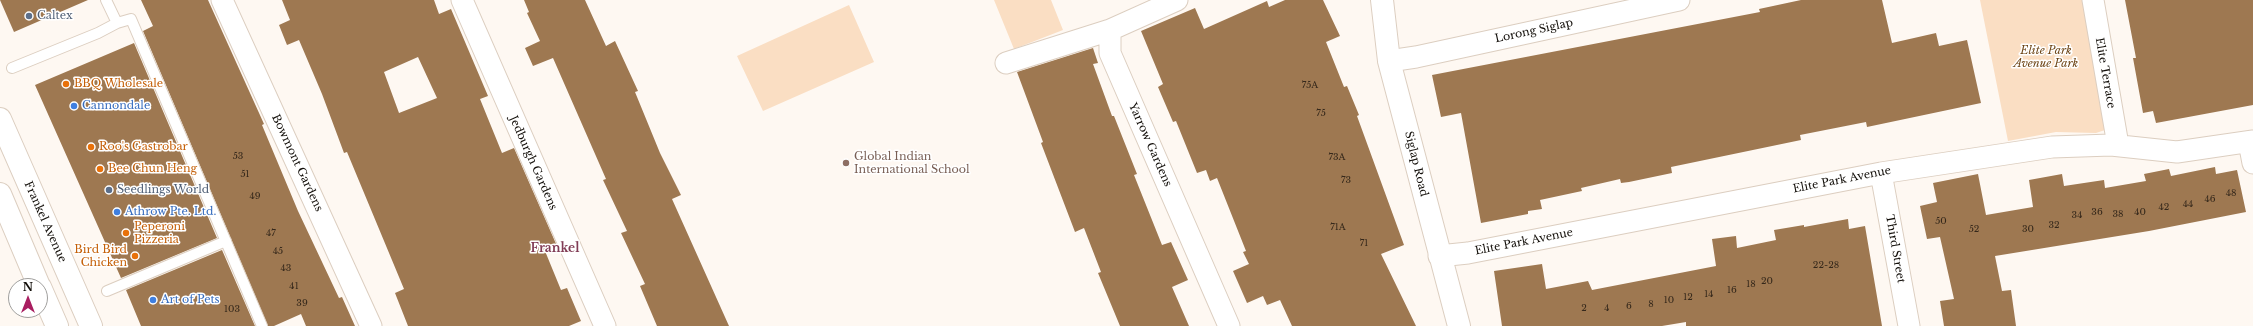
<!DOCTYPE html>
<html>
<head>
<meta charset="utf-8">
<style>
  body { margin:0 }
  #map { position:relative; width:2253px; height:326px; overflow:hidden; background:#fef8f2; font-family:"Libre Baskerville",serif }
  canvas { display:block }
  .north { position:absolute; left:8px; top:278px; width:40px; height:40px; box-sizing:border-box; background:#fff; border:1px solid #a09f9d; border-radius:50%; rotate:0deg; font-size:11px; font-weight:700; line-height:16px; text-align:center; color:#120e09 }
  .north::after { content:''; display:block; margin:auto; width:14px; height:18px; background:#a91e60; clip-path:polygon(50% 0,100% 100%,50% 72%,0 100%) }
</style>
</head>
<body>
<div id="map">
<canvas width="2253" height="326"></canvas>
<div class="north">N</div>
</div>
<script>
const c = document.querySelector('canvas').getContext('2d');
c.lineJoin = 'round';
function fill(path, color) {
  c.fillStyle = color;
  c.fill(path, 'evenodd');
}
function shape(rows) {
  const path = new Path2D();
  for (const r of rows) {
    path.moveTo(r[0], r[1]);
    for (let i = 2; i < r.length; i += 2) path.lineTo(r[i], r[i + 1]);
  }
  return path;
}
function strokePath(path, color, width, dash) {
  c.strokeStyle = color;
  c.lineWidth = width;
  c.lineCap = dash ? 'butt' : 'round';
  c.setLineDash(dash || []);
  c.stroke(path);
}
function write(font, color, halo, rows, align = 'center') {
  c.font = font + ' "Libre Baskerville",serif';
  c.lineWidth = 3;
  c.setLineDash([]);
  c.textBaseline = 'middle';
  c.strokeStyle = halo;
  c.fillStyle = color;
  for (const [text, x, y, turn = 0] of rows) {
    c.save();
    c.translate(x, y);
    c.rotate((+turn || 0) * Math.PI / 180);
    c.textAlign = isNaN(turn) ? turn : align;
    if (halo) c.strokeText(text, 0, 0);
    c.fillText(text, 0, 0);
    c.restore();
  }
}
const green = shape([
  [994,0,1051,0,1063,30,1014,49],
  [1980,0,2089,0,2105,130,2096,133,2056,132,2008,141],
  [849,5,874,62,763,111,737,56]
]);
const building = shape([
  [0,0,88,0,14,32],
  [141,0,208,0,264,124,262,125,298,211,339,298,342,297,355,326,306,326,301,314,274,326,268,326,143,31,153,26],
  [282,0,434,0,439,14,451,9,488,96,480,99,502,153,514,148,557,246,545,251,561,290,567,288,581,321,569,326,408,326,395,293,404,289,347,152,344,153,322,94,299,40,287,45,279,25,290,20],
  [418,57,437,98,399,113,384,72],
  [524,0,585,0,606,46,615,41,638,91,635,92,660,153,681,195,672,199,729,326,657,326,640,286,645,284,621,233,627,231,603,180,606,179,553,58,533,66,525,48,540,41,527,13,529,12],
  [1285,0,1323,0,1340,36,1326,42,1344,87,1347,86,1359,115,1357,116,1404,245,1381,254,1416,326,1292,326,1280,300,1267,305,1263,296,1247,303,1233,271,1249,264,1243,252,1246,251,1217,178,1210,181,1206,170,1197,173,1176,121,1173,122,1158,87,1163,84,1141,31,1195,8,1204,29,1267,1,1269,7],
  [1801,0,1882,0,1892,43,1936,33,1939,46,1967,40,1981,103,1867,127,1866,122,1800,135,1801,140,1671,167,1672,173,1629,182,1621,183,1620,179,1581,188,1582,191,1540,200,1542,209,1528,211,1528,214,1481,223,1461,113,1441,117,1432,75,1760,12,1759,9],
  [2125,0,2253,0,2253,105,2156,123,2153,111,2143,113,2133,58,2136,58],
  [134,43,217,238,121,278,35,85],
  [1093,48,1098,63,1093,64,1112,116,1114,116,1137,174,1134,175,1162,245,1171,242,1188,280,1172,287,1189,326,1120,326,1098,273,1101,272,1084,228,1075,232,1041,143,1043,142,1017,72],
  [2215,167,2216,174,2237,170,2246,212,2149,231,1995,256,2002,291,2011,290,2016,326,1944,326,1940,301,1954,299,1940,237,1927,239,1920,206,1937,202,1933,183,1978,174,1986,215,2033,207,2029,180,2062,174,2064,186,2104,180,2105,188,2146,181,2144,174,2169,169,2171,176],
  [1848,219,1849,229,1865,226,1882,326,1686,326,1686,322,1662,326,1502,326,1494,271,1542,264,1546,289,1588,281,1592,290,1716,266,1712,239,1736,236,1737,248,1776,240,1774,230,1804,225,1804,227],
  [222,250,255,326,141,326,126,290]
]);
const service = shape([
  [106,0,117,23],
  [12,68,98,33,117,23,131,19,262,326],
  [107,291,226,241]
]);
const minor = shape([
  [222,0,371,326],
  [462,0,605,326],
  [2093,0,2118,145],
  [1110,30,1110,53,1229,326],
  [1389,61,1416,57,1679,0],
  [1006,63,1110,30,1177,0],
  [2249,142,2253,163],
  [1881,173,1909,326],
  [1439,256,1468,253,1881,173,2052,147,2111,145,2177,152,2253,141]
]);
const tertiary = shape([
  [0,119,91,326],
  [0,194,39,286],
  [40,287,57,326]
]);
const secondary = shape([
  [1382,0,1389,61,1459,326]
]);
const markers = [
  [29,16,4,"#5c6f8a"],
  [66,84,4,"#e8710a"],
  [74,106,4,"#3f7fe0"],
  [91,147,4,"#e8710a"],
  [846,163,4,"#8d6e63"],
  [100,169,4,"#e8710a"],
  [109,190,4,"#5c6f8a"],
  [117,212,4,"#3f7fe0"],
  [126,233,4,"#e8710a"],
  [135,256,4,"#e8710a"],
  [153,300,4,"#3f7fe0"]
];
const numberNames = [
  ["75A",1310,85],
  ["75",1321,113],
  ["53",238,156],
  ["73A",1337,157],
  ["51",245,174],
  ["73",1346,180],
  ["48",2231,193],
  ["49",255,196],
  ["46",2210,199],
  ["44",2188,204],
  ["42",2164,207],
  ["36",2097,212],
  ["40",2140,212],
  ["38",2118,214],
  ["34",2077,215],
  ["50",1941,221],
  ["32",2054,225],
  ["71A",1338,227],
  ["52",1974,229],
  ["30",2028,229],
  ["47",271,233],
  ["71",1364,243],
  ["45",278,251],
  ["22-28",1826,265],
  ["43",286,268],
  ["20",1767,281],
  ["18",1751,284],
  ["41",294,286],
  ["16",1732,290],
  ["14",1709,294],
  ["12",1688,297],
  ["10",1669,300],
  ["39",302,303],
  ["8",1651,304],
  ["6",1629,306],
  ["2",1584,308],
  ["4",1607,308],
  ["103",232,309]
];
const serviceNames = [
  ["Caltex",37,16],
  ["Seedlings World",117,190]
];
const streetNames = [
  ["Lorong Siglap",1534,31,-12],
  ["Elite Terrace",2105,73,80],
  ["Yarrow Gardens",1150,145,66],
  ["Bowmont Gardens",297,163,65],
  ["Jedburgh Gardens",533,163,66],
  ["Siglap Road",1416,164,76],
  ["Elite Park Avenue",1842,180,-11],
  ["Frankel Avenue",45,222,66],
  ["Elite Park Avenue",1524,242,-11],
  ["Third Street",1895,249,80]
];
const parkNames = [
  ["Elite Park",2046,51],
  ["Avenue Park",2046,64]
];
const foodNames = [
  ["BBQ Wholesale",74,84],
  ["Roo's Gastrobar",99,147],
  ["Bee Chun Heng",108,169],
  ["Peperoni",134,227],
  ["Pizzeria",134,240],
  ["Bird Bird",127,250,"right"],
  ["Chicken",127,263,"right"]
];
const shopNames = [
  ["Cannondale",82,106],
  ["Athrow Pte. Ltd.",125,212],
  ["Art of Pets",161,300]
];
const educationNames = [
  ["Global Indian",854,157],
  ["International School",854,170]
];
const neighbourhoodNames = [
  ["Frankel",555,249]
];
fill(green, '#fadec3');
fill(building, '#9e7851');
strokePath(service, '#dccec0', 12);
strokePath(minor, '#dccec0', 23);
strokePath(tertiary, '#dccec0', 24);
strokePath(secondary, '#dccec0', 24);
strokePath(service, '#fff', 10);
strokePath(minor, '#fff', 21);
strokePath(tertiary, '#fff', 22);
strokePath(secondary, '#fff', 22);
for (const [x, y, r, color] of markers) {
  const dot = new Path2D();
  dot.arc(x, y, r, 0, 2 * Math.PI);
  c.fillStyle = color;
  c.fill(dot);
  strokePath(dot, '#fff', 1.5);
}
write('9px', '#35281b', null, numberNames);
write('11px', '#4e5e75', '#fff', serviceNames, 'left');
write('11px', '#120e09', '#fff', streetNames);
write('italic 11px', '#6d4516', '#fff', parkNames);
write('11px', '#c56008', '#fff', foodNames, 'left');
write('11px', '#366cbe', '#fff', shopNames, 'left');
write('11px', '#785e54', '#fff', educationNames, 'left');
write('bold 12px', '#813c55', '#fff', neighbourhoodNames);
</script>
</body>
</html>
